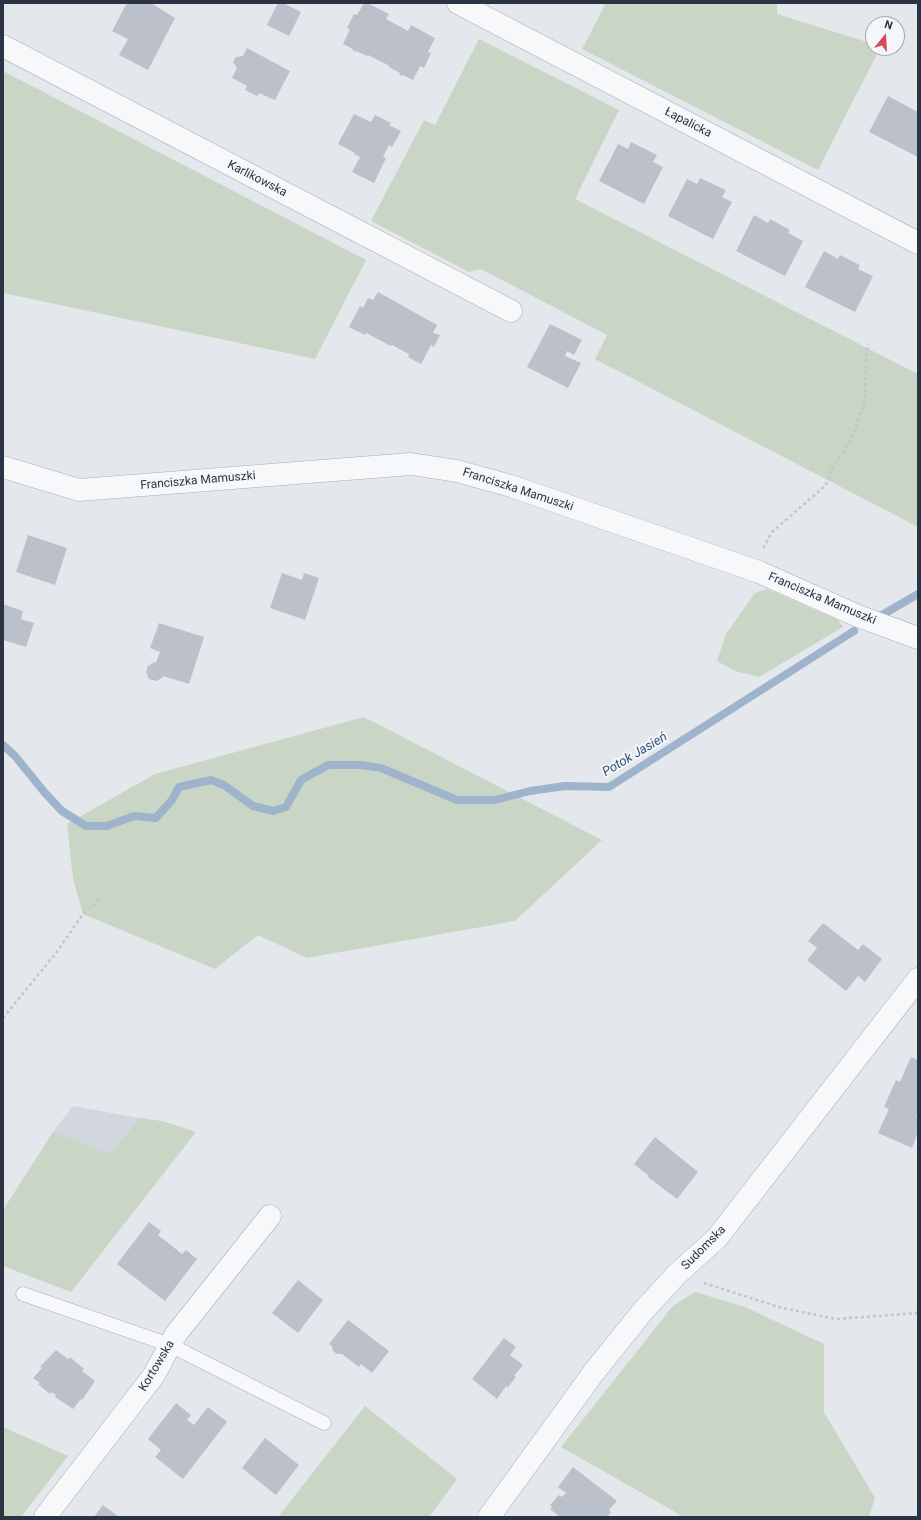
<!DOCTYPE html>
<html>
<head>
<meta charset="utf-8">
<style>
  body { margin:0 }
  #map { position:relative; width:921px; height:1520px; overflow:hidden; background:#e4e7ec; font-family:Roboto,sans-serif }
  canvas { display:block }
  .frame { position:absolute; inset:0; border:4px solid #2b3445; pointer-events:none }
  .north { position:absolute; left:865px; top:16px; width:40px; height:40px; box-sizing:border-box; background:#f4f6f9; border:1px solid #a4a8b1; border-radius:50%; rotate:18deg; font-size:11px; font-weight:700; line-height:16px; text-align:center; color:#2b3445 }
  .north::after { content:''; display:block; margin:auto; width:14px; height:18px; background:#d1495b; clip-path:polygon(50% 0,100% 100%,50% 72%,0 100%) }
</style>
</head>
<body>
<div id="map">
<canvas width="921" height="1520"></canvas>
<div class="frame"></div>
<div class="north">N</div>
</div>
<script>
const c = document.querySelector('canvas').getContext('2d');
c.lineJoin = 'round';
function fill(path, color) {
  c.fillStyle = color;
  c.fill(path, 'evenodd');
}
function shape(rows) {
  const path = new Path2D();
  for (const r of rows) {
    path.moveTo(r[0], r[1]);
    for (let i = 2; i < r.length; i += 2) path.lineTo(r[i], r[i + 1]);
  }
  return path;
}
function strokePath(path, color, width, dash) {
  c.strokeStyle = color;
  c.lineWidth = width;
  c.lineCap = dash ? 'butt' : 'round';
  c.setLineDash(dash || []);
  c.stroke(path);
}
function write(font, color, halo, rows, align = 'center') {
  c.font = font + ' Roboto,sans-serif';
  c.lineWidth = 4;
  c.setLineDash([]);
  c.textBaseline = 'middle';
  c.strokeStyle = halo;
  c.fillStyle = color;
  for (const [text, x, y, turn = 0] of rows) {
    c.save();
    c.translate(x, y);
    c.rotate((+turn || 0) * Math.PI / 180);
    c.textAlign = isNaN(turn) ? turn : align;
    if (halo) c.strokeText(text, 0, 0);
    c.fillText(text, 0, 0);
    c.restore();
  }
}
const built = shape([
  [73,1106,139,1118,111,1155,53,1132]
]);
const green = shape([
  [606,3,777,3,777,14,873,44,873,48,880,48,818,170,582,49],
  [479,39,619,110,575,199,918,374,918,527,595,359,607,335,481,269,469,272,371,221,424,120,435,125],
  [3,71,366,260,315,359,3,293],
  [767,589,838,620,843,627,759,677,735,671,717,661,726,634,755,593],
  [364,717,602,840,515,921,307,958,258,935,215,969,83,914,73,879,67,824,155,774],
  [139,1118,162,1121,196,1132,71,1292,3,1266,3,1210,53,1132,111,1154],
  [695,1292,745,1307,824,1344,824,1412,875,1498,869,1517,684,1517,561,1447,673,1306],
  [365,1406,457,1479,429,1517,278,1517],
  [3,1427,68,1456,21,1517,3,1517]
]);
const stream = shape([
  [882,615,918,594],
  [3,745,15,756,45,793,62,811,86,826,107,826,134,816,156,818,172,800,179,787,211,780,224,785,253,806,273,811,286,807,301,780,328,765,361,765,381,768,457,800,495,800,530,791,565,786,609,787,854,631]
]);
const building = shape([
  [127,3,151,3,175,18,148,70,119,55,128,39,112,31],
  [278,3,283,3,301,12,289,36,267,25],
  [364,3,367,3,389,14,386,19,408,31,411,25,435,38,428,52,431,53,424,68,420,66,413,80,403,75,402,76,399,74,400,73,389,67,390,66,368,55,367,56,356,51,356,52,352,50,353,49,343,44,350,29,347,28,354,14,357,15],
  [247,48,290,71,275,100,259,93,257,96,245,90,247,86,232,78,237,68,233,62,236,57,243,56],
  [888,96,918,112,918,157,869,132],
  [354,114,371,122,375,115,391,123,389,125,401,131,392,147,389,145,383,157,386,158,374,183,352,172,360,157,354,154,355,153,338,144],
  [631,142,657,155,653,162,663,167,644,204,599,181,618,144,628,149],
  [700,178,726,190,722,197,732,202,713,239,668,216,687,179,697,184],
  [754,215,768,223,770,219,790,230,788,233,803,241,785,276,736,251],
  [824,251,838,259,840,255,860,265,858,269,873,276,855,312,805,287],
  [378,292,437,325,433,333,440,335,434,347,431,345,421,364,408,357,409,354,392,345,391,346,366,333,365,335,349,327,360,306,363,308,368,298,373,300],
  [550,324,582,340,574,355,567,351,565,356,581,363,568,388,527,367],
  [28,535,67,548,55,585,16,572],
  [282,573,302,580,304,573,319,578,305,620,270,608],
  [3,604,23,611,21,619,34,623,26,647,3,640],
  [159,623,204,637,189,684,163,676,162,678,156,681,149,679,146,672,148,666,155,662,156,663,160,652,150,648],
  [823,923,858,950,863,944,882,959,865,982,858,976,846,991,807,960,817,948,808,941],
  [911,1057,918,1060,918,1112,916,1117,918,1118,918,1132,912,1148,878,1133,889,1109,884,1107,896,1080,900,1082],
  [655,1137,698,1172,677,1199,648,1177,649,1176,634,1164],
  [149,1222,161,1231,158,1235,182,1254,186,1250,197,1259,165,1301,117,1264],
  [298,1280,323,1300,298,1333,272,1313],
  [348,1320,389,1351,372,1373,361,1364,359,1367,342,1354,337,1354,333,1351,332,1346,329,1344],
  [504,1338,516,1347,510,1355,523,1365,514,1376,516,1377,508,1387,506,1386,497,1399,472,1379],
  [56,1350,68,1359,70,1357,84,1369,82,1371,95,1381,82,1400,81,1399,73,1409,55,1397,56,1395,51,1392,50,1394,38,1384,40,1383,33,1378,42,1368,40,1367],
  [176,1403,191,1415,187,1420,194,1425,208,1407,227,1422,183,1479,155,1457,161,1450,148,1439],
  [265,1438,299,1465,276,1495,242,1468],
  [573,1467,617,1501,609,1510,611,1512,607,1517,560,1517,550,1509,552,1507,550,1505,559,1495,562,1497,566,1493,558,1487],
  [103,1505,119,1517,94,1517]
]);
const path = shape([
  [763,548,772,532,826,485,831,470,851,440,865,401,866,357,868,344],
  [3,1018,56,953,83,914,102,897],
  [704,1283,782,1308,836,1319,918,1313]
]);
const lane = shape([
  [23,1294,170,1345,324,1423]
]);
const street = shape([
  [458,3,918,243],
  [3,46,511,311],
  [3,467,79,490,411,464,457,471,511,486,759,572,858,616,918,638],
  [45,1517,154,1375,176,1334,270,1216],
  [489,1517,594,1372,643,1311,677,1274,717,1238,918,979]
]);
const streetNames = [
  ["Łapalicka",688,123,27],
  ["Karlikowska",257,179,27],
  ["Franciszka Mamuszki",198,481,-5],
  ["Franciszka Mamuszki",518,490,18],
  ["Franciszka Mamuszki",822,599,23],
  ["Sudomska",704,1248,-45],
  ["Kortowska",157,1366,-59]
];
const waterNames = [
  ["Potok Jasień",635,755,-31]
];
fill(built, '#d2d6de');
fill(green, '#c9d6c5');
strokePath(stream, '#9fb4cc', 8);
fill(building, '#bbc0ca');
strokePath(lane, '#a9aeb7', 15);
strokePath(street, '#a9aeb7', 23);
strokePath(path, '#c2c5cb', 2.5, [3, 3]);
strokePath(lane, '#f7f8fa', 14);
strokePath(street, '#f7f8fa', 22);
write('12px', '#2b3445', '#f4f6f9', streetNames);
write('italic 13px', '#34527a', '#f4f6f9', waterNames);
</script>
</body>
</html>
